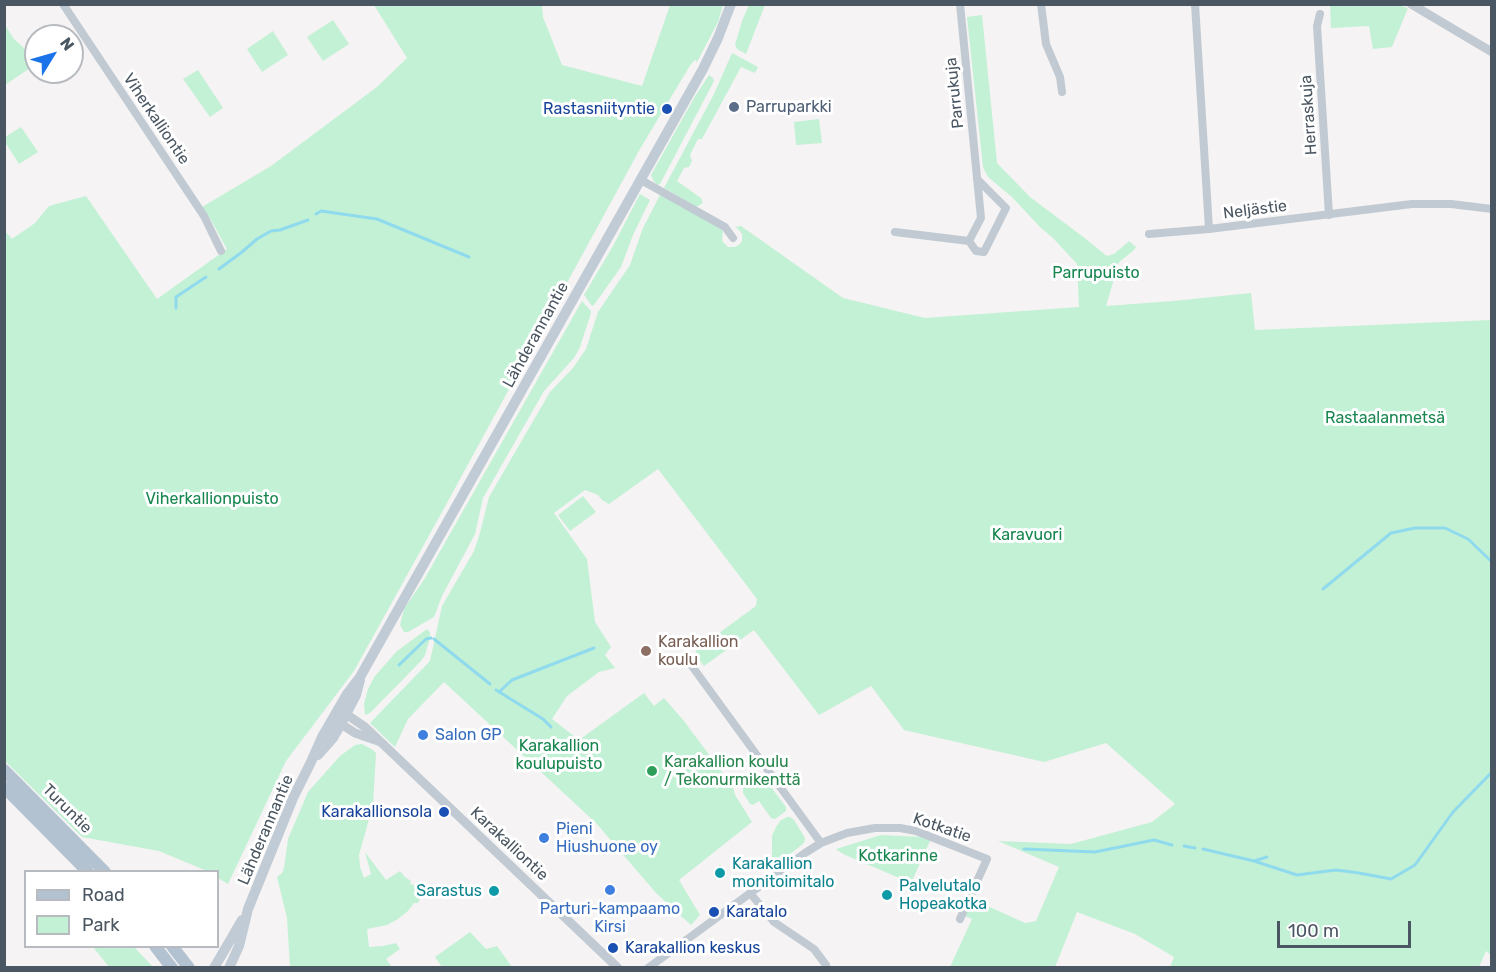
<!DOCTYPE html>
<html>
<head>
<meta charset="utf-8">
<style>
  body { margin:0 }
  #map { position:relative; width:1496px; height:972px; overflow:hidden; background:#f5f3f3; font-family:Rubik,sans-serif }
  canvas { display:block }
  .frame { position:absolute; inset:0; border:6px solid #4a5661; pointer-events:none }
  .legend { position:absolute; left:24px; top:870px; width:195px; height:78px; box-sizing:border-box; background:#fff; border:2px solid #b7bbc0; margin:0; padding:8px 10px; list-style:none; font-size:18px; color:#4a5661 }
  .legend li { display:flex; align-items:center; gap:12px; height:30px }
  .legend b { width:30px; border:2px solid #b7bbc0 }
  .north { position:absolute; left:24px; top:24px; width:60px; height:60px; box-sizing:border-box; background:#fff; border:2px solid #b7bbc0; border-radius:50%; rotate:53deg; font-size:16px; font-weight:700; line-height:24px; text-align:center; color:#4a5661 }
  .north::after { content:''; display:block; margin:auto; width:21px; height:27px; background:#1a73e8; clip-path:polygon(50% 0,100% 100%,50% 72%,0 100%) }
  .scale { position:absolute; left:1277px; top:921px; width:134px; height:27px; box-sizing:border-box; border:3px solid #4a5661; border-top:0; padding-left:8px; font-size:18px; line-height:21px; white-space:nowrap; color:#4a5661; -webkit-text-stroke:4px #fff; paint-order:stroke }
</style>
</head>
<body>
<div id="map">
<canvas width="1496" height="972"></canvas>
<div class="frame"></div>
<ul class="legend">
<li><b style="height:8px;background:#b3c2d1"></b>Road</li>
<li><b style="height:16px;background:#c3f1d5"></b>Park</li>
</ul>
<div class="north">N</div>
<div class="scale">100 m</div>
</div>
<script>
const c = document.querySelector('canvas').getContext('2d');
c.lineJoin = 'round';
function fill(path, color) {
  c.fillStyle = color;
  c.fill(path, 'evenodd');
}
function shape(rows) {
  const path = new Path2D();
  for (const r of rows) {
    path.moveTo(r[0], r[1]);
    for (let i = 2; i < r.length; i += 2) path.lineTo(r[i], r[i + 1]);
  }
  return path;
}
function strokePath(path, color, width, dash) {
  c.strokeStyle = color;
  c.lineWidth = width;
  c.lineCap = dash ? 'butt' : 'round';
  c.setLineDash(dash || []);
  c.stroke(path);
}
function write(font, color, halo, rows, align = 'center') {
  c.font = font + ' Rubik,sans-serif';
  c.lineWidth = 6;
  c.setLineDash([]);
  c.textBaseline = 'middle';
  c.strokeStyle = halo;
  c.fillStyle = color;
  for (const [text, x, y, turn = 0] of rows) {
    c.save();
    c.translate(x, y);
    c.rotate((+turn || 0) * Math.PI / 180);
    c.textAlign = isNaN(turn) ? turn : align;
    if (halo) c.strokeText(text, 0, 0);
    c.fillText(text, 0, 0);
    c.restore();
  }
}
const green = shape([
  [374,5,542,5,543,17,562,65,642,86,670,5,723,5,718,22,697,62,695,60,691,64,640,149,442,512,354,671,286,761,228,884,218,878,218,872,207,871,159,851,82,837,5,761,4,230,12,239,35,223,49,206,86,196,157,299,227,249,211,220,202,207,271,166,377,87,407,58],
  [749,5,765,5,746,54,737,49,735,45,742,21],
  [1398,5,1408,8,1392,47,1373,49,1369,26,1331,28,1330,5],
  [982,15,997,163,1030,197,1082,236,1107,256,1114,254,1129,241,1136,247,1134,250,1119,262,1106,306,1173,301,1251,293,1255,330,1491,320,1492,956,1486,951,1479,967,1170,967,1174,957,1135,934,1077,912,1055,967,950,967,972,919,965,916,972,899,1025,923,1036,921,1059,867,998,841,1071,844,1152,822,1175,804,1106,743,1044,762,904,730,871,686,819,715,754,630,704,666,695,654,697,649,756,606,757,599,658,469,609,504,602,500,598,495,585,490,554,513,587,559,595,622,611,647,605,655,615,668,599,672,567,696,552,719,579,740,644,693,654,706,664,698,684,721,733,787,735,795,752,822,679,880,700,915,691,925,656,893,596,823,444,682,408,719,395,747,370,723,430,661,442,606,474,551,480,533,489,497,550,392,573,368,586,349,598,312,630,265,643,228,660,195,721,228,723,232,722,239,723,242,728,247,735,247,740,244,742,241,742,234,738,229,735,227,741,226,843,298,925,318,1079,307,1077,264,1053,238,1040,227,1012,197,988,177,983,167,967,17],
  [333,20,349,44,323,61,307,37],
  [5,25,14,39,26,50,36,47,36,64,5,85],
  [273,31,288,55,262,72,247,49],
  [732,53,758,67,755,73,741,67,702,139,698,139,690,155,692,161,689,167,684,168,677,181,701,198,703,203,698,206,695,206,664,188,714,94],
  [198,70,223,108,210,117,183,79],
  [709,75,713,78,714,81,660,184,658,185,654,182,651,175,694,98],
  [819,119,822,143,796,145,794,122],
  [21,127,38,152,19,164,5,142,5,137],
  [640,194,650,200,633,235,621,267,594,305,592,306,584,295,613,246],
  [582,301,591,311,591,313,580,347,574,358,544,391,483,498,475,534,442,596,434,617,408,632,404,632,400,625,404,609,425,578],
  [583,496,596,512,570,531,558,515],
  [427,629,430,632,430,638,425,655,421,661,370,713,365,715,364,704,368,689,375,676,397,651],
  [362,744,373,750,376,753,373,805,359,855,360,867,364,878,371,874,365,852,386,880,400,871,405,877,411,881,410,884,419,886,422,895,418,903,414,903,408,911,398,919,387,925,367,929,369,947,383,946,396,943,400,949,386,959,392,967,290,967,287,918,277,877,282,873,284,868,288,839,308,792,340,756,355,745],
  [761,776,765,779,786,807,786,811,775,819,771,818,759,801,753,805,750,804,743,793,743,787,746,784,757,777],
  [787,817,790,817,794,820,805,838,804,843,794,851,782,859,776,861,772,859,772,836,776,827,780,821],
  [881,835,922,837,931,839,911,883,843,854,836,849],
  [470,932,486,949,497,946,512,967,442,967,435,957],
  [93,947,134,947,153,967,109,967]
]);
const stream = shape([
  [316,214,321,211,377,219,469,257],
  [219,269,242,252,257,239,271,231,280,230,308,220],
  [176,308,176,297,206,277],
  [1323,589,1391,533,1415,528,1445,528,1468,539,1492,562],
  [434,639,490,684],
  [399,665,426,639,431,638],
  [496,690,543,719,551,727],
  [499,692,512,680,594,648],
  [1184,846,1195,848],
  [1024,849,1095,852,1154,840,1172,845],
  [1203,849,1254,861,1267,857],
  [1254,861,1297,875,1336,870,1359,873,1391,879,1415,865,1453,812,1492,772]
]);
const minor = shape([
  [63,4,204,216,221,251],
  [960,4,981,218,969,241],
  [1041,4,1046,44,1060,77,1062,92],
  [1195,4,1209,229,1412,204,1451,204,1492,209],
  [1320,14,1317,26,1329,215],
  [641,180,725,227,733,238],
  [895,232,969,241],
  [1149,234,1209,229],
  [969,241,976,251,984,252,1006,208,977,179],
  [686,658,821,843],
  [750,893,774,922,814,949,826,965],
  [648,968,805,853,821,843,847,833,875,828,900,828,916,831,987,859,960,919]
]);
const tertiary = shape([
  [1411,4,1492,52],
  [340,715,346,714,365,727,618,968],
  [338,720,341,724,355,733,378,741]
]);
const secondary = shape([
  [318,755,333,738,341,724,356,695,360,680],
  [214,968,242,920],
  [229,968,239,946,248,909,293,798,311,762,322,737,347,694,360,677,703,69,718,38,731,4]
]);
const primary = shape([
  [4,770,105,872],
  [4,787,88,872],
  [155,946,172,968],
  [172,946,189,968]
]);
const markers = [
  [734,107,6,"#5c6f8a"],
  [667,109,6,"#1a4fb4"],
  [646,651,6,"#8d6e63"],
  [423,735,6,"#3f7fe0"],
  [652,771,6,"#2e9e5b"],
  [444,812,6,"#1a4fb4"],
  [544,838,6,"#3f7fe0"],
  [720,873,6,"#0f9aa8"],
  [610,890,6,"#3f7fe0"],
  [494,891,6,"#0f9aa8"],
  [887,895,6,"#0f9aa8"],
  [714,912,6,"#1a4fb4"],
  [613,948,6,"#1a4fb4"]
];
const streetNames = [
  ["Parrukuja",955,93,-96],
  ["Herraskuja",1309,115,-94],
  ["Viherkalliontie",156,119,56],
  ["Neljästie",1255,210,-7],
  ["Lähderannantie",536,335,-61],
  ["Turuntie",67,809,45],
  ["Kotkatie",942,828,19],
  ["Lähderannantie",266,830,-67],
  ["Karakalliontie",509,844,43]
];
const serviceNames = [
  ["Parruparkki",746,107]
];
const transitNames = [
  ["Rastasniityntie",655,109],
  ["Karakallionsola",432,812],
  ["Karatalo",726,912,"left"],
  ["Karakallion keskus",625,948,"left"]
];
const parkNames = [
  ["Parrupuisto",1096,273],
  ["Rastaalanmetsä",1385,418],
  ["Viherkallionpuisto",212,499],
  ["Karavuori",1027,535],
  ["Karakallion",559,746],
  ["koulupuisto",559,764],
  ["Kotkarinne",898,856]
];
const educationNames = [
  ["Karakallion",658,642],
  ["koulu",658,660]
];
const shopNames = [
  ["Salon GP",435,735],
  ["Pieni",556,829],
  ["Hiushuone oy",556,847],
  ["Parturi-kampaamo",610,909,"center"],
  ["Kirsi",610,927,"center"]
];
const leisureNames = [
  ["Karakallion koulu",664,762],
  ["/ Tekonurmikenttä",664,780]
];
const cultureNames = [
  ["Karakallion",732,864],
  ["monitoimitalo",732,882],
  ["Palvelutalo",899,886],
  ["Hopeakotka",899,904],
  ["Sarastus",482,891,"right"]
];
fill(green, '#c3f1d5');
strokePath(stream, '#90daee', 3);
strokePath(minor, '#c1cad2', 8);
strokePath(tertiary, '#c1cad2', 9);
strokePath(secondary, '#c1cbd6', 10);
strokePath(primary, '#b3c2d1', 12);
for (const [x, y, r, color] of markers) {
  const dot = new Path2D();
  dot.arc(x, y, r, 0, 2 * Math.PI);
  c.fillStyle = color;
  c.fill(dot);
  strokePath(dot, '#fff', 2);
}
write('16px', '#4a5661', '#fff', streetNames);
write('16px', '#4e5e75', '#fff', serviceNames, 'left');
write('16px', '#164399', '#fff', transitNames, 'right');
write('16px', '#17864f', '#fff', parkNames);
write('16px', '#785e54', '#fff', educationNames, 'left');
write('16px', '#366cbe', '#fff', shopNames, 'left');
write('16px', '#27864d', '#fff', leisureNames, 'left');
write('16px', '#0d838f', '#fff', cultureNames, 'left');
</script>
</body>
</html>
